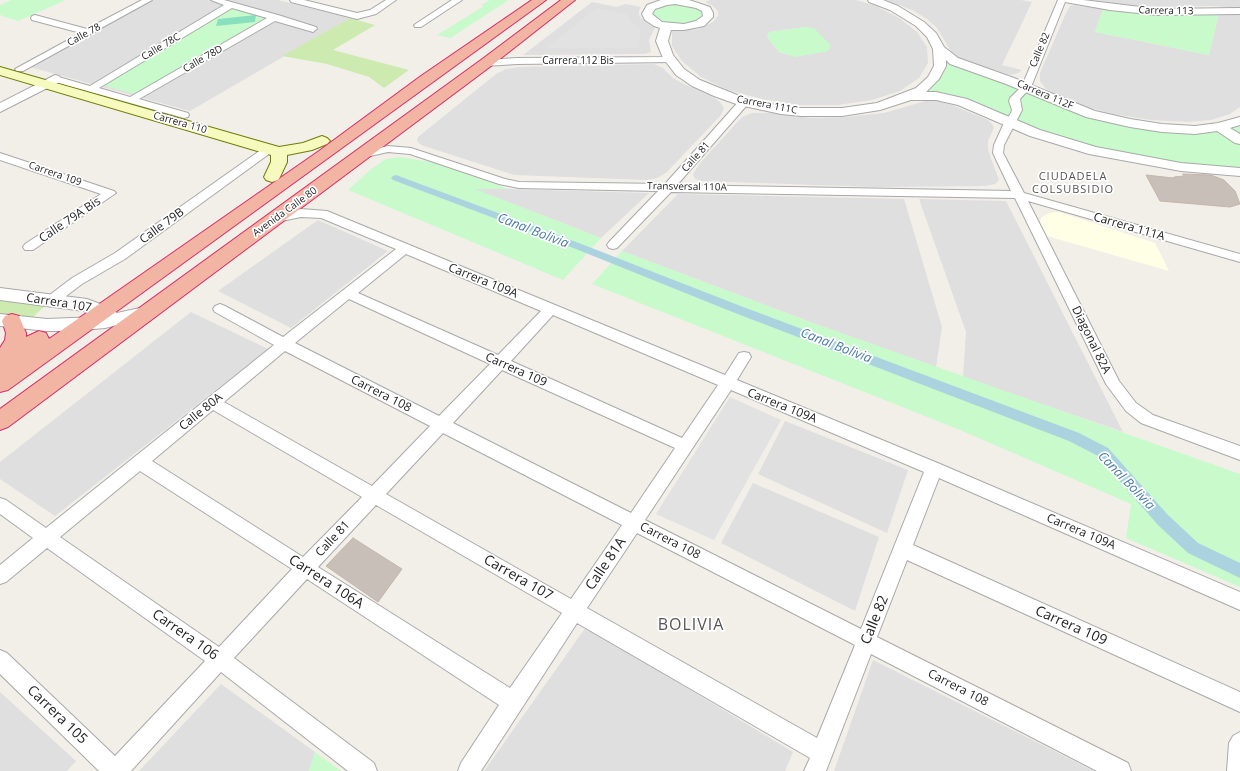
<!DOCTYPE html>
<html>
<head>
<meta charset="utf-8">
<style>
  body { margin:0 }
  canvas { display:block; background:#f2efe9 }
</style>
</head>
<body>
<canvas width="1240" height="771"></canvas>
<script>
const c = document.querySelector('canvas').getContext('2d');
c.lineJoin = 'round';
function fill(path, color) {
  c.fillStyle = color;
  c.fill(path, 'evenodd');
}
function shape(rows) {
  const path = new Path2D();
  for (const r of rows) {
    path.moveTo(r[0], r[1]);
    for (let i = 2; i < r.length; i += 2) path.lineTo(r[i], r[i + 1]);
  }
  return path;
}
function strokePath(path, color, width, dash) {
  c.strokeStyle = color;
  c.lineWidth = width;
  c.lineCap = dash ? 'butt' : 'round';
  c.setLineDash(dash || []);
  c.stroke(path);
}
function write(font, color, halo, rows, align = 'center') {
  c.font = font + ' "Open Sans",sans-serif';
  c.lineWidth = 3.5;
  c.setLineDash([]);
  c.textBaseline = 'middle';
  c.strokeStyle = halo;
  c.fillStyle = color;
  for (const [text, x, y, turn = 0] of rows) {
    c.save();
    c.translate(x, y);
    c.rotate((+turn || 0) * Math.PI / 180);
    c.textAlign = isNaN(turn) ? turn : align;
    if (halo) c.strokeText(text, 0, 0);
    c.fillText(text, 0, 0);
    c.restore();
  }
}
const residential = shape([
  [153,0,278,0,350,18,190,111,30,67],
  [710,0,856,0,876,6,899,18,917,32,927,47,928,63,919,78,900,91,872,100,838,105,800,105,762,99,728,90,701,77,682,61,672,46,672,31,698,29,713,22,718,16,718,11,713,6,705,2],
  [805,27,815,29,789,55,779,52,767,37,770,32],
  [886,0,1021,0,1032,2,1002,65,1022,70,1018,73,1011,75,970,63,959,58,952,53,937,28,927,19,912,10],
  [1089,0,1240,0,1240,8,1213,6,1147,7],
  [592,2,617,7,625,4,641,7,639,10,639,15,641,18,655,27,649,40,651,52,645,54,523,55],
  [1075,5,1103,9,1095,32,1209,55,1219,13,1240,14,1240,107,1230,114,1211,120,1189,122,1151,120,1112,114,1074,103,1046,89,1040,81,1040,73,1066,13,1070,6],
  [654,64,663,68,673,78,682,83,713,97,720,102,724,108,721,115,667,172,658,178,647,180,514,175,421,145,417,141,418,137,496,74,506,69,519,67],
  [925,101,938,101,952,105,988,120,993,125,994,128,988,141,988,150,999,180,995,184,985,186,874,187,702,181,695,179,693,174,700,163,742,117,752,113,772,113,811,118,845,117,884,113],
  [474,189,509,189,649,193,601,238],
  [678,194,904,199,942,327,936,367,810,322,622,251],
  [919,199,1006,201,1123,432,963,377,966,332],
  [318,220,388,251,291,328,218,291],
  [191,312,268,349,55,516,0,479,0,462],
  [785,421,908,470,887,533,758,474],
  [753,483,879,537,855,611,721,543],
  [586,627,793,752,785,771,484,771],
  [873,660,1094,771,834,771],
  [221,684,315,752,309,771,139,771],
  [0,692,76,761,67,771,0,771]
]);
const education = shape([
  [1059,212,1155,243,1169,271,1047,236,1040,221,1042,217,1049,213]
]);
const grass = shape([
  [350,18,375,25,333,50,409,70,384,88,369,77,327,64,282,56],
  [0,298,48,303,32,318,0,315]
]);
const park = shape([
  [11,0,66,0,18,21,0,15,0,5],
  [490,0,509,0,450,38,437,35,484,6,481,5],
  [669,3,693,5,703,11,704,15,703,19,684,25,659,22,652,15,655,8],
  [232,8,269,18,135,94,101,85],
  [1103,9,1178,15,1219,13,1209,55,1095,32],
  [805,27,815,29,831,46,828,51,796,57,779,52,767,37,769,32],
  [945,60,1092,116,1217,130,1240,126,1240,169,1151,160,1078,143,925,92,938,81,945,70],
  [400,157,431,162,509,189,475,189,601,238,563,280,348,190,370,170,386,159],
  [622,251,810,322,1240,474,1240,587,1126,538,1131,504,960,430,592,284],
  [315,752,341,771,309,771]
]);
const pitch = shape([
  [256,15,255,22,216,26,218,19]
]);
const parking = shape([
  [596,8,627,14,630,21,641,29,639,48,546,48],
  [730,397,781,420,714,540,656,514]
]);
const canal = shape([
  [396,175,584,245,738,305,1079,433,1108,448,1168,515,1198,543,1240,563,1240,578,1188,553,1158,525,1098,456,1069,441,730,311,576,249,393,180,391,178,393,176,396,175]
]);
const building = shape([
  [1183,174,1211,175,1224,180,1235,191,1240,204,1230,207,1160,201,1146,175,1173,178,1174,177,1184,176,1183,174],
  [353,538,402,569,378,602,326,566,353,538]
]);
const minor = shape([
  [142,0,152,0,23,71,17,71,15,69,81,33,32,20,31,18,32,16,35,15,87,29,142,0],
  [211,0,224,0,278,15,316,27,317,29,313,32,275,21,139,99,188,113,189,115,188,117,184,118,52,81,50,79,55,76,90,86,224,5,211,0],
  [232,8,267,18,130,97,99,88,232,8],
  [290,0,304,0,357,13,370,10,386,0,396,0,376,14,357,19,291,2,290,0],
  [452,0,462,0,421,27,415,27,414,25,452,0],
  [1058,0,1083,0,1157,9,1240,8,1240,14,1157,15,1110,10,1065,2,1031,87,1020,99,1022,110,1004,145,1003,153,1024,193,1240,254,1240,262,1028,201,1119,381,1136,403,1153,415,1240,446,1240,460,1141,423,1126,411,1106,384,1015,198,671,192,617,248,613,249,609,248,607,245,609,242,658,191,519,188,499,184,410,154,388,152,362,158,357,155,358,153,388,146,411,148,505,179,519,182,665,184,740,100,744,99,748,100,749,102,748,104,677,185,1011,191,993,153,994,145,1004,123,1011,113,1012,110,1009,101,1010,98,1022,86,1058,0],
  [670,57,673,58,675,60,673,62,517,64,486,66,481,63,486,60,517,58,670,57],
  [269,146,274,149,273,151,125,259,82,284,57,303,52,305,47,303,45,300,47,297,72,278,115,253,265,147,269,146],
  [0,153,114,191,116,193,33,250,25,250,23,247,25,244,101,194,0,160,0,153],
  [301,209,327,211,725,375,739,353,744,352,749,353,751,357,737,380,940,464,1240,592,1240,610,939,478,913,545,1240,692,1240,712,907,560,877,637,1128,763,1131,771,1097,771,871,654,826,771,804,771,810,758,577,623,481,771,458,771,461,763,499,705,307,579,234,658,374,763,377,771,348,771,221,672,131,771,99,771,0,674,0,650,7,653,115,756,205,661,47,548,6,582,0,584,0,565,33,538,0,514,0,498,6,500,46,528,274,345,215,312,213,309,215,306,220,304,225,306,283,337,396,249,321,218,301,217,277,222,273,221,271,218,273,215,301,209],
  [406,254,541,311,498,355,358,293,406,254],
  [349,299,490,364,439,416,295,343,349,299],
  [553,315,718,385,682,438,511,361,553,315],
  [285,351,430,426,372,486,224,402,285,351],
  [502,370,675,448,631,513,453,423,502,370],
  [731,390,924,472,861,629,645,520,731,390],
  [213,410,362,497,303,557,152,461,213,410],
  [443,433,622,525,571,599,386,494,443,433],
  [140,471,292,569,219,647,60,537,140,471],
  [376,505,562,613,510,688,318,567,376,505],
  [637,533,855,645,817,738,587,608,637,533],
  [1240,732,1240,771,1227,771,1229,743,1233,736,1240,732]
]);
const tertiary = shape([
  [661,0,689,0,710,7,713,13,713,17,704,26,684,30,671,30,668,41,673,55,684,69,700,80,747,99,781,106,801,108,842,108,877,103,916,88,928,77,934,66,933,49,927,37,916,26,890,10,869,2,868,0,883,0,898,6,924,22,936,33,944,47,958,58,1014,78,1095,111,1130,119,1162,124,1195,126,1218,123,1240,117,1240,125,1230,128,1240,134,1240,144,1235,143,1217,131,1195,134,1162,132,1130,127,1086,117,1006,84,950,64,946,60,946,66,939,79,926,92,936,92,967,99,1040,130,1096,147,1181,163,1240,168,1240,176,1181,171,1089,154,1030,136,958,105,936,100,911,100,880,110,842,116,801,116,781,114,739,105,714,96,692,86,676,75,663,58,656,41,660,28,654,26,645,20,642,14,647,5,661,0],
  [675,4,696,8,702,11,703,16,696,21,684,24,662,22,652,14,655,9,667,5,675,4],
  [55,75,59,76,61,79,59,82,0,112,0,103,55,75],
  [0,288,87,299,108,307,117,313,149,306,155,308,158,312,155,316,105,328,72,331,47,331,0,326,0,314,47,319,98,317,84,311,0,300,0,288]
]);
const secondary = shape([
  [0,67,279,147,303,143,322,136,327,138,330,141,327,144,312,150,287,155,287,162,280,177,278,180,272,182,266,180,264,177,271,162,271,155,0,75,0,67]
]);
const trunk = shape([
  [532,0,546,0,8,390,0,392,0,348,5,340,6,333,2,321,5,316,12,314,19,316,26,333,26,337,39,331,46,333,49,339,319,151,421,76,532,0],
  [561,0,575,0,491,66,8,427,0,430,0,409,481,60,561,0]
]);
const farStreetnames = [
  ["Carrera 113",1166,11,1],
  ["Calle 78",84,35,-29],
  ["Calle 78C",161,47,-31],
  ["Calle 82",1040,50,-67],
  ["Calle 78D",203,59,-30],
  ["Carrera 112 Bis",578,61],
  ["Carrera 112F",1045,95,23],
  ["Carrera 111C",767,105,11],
  ["Carrera 110",180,123,16],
  ["Calle 81",696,157,-48],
  ["Carrera 109",55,174,19],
  ["Transversal 110A",687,187,1],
  ["Avenida Calle 80",285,212,-36]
];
const farNeighbourhoodnames = [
  ["CIUDADELA",1073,177],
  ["COLSUBSIDIO",1073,190]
];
const streetNames = [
  ["Calle 79A Bis",70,220,-34],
  ["Calle 79B",162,226,-36],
  ["Carrera 111A",1129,227,16],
  ["Carrera 109A",483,281,22],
  ["Carrera 107",59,303,9],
  ["Diagonal 82A",1091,340,64],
  ["Carrera 109",516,370,24],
  ["Carrera 108",381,394,27],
  ["Carrera 109A",782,406,22],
  ["Calle 80A",201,412,-39],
  ["Carrera 109A",1081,532,23],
  ["Calle 81",333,539,-47],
  ["Carrera 108",670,541,27],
  ["Carrera 108",958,688,27]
];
const waterNames = [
  ["Canal Bolivia",533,231,21],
  ["Canal Bolivia",836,346,21],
  ["Canal Bolivia",1126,481,46]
];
const nearStreetnames = [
  ["Calle 81A",606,564,-56],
  ["Carrera 107",518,578,30],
  ["Carrera 106A",326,582,33],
  ["Calle 82",875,620,-68],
  ["Carrera 109",1071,626,24],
  ["Carrera 106",185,635,35],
  ["Carrera 105",57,715,44]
];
const nearNeighbourhoodnames = [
  ["BOLIVIA",691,625]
];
fill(residential, '#e0dfdf');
fill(education, '#ffffe5');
fill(grass, '#cdebb0');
fill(park, '#c8facc');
fill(pitch, '#88e0be');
fill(parking, '#e2e2e2');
fill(canal, '#aad3df');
fill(building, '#c7bfb8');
strokePath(building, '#c4b6ab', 1);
strokePath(minor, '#a9a9a9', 2);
strokePath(tertiary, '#a9a9a9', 2);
strokePath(secondary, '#707d05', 2);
strokePath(trunk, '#dc2a67', 2);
fill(minor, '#fff');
fill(tertiary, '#fff');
fill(secondary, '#f7fabf');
fill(trunk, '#f2b4a3');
write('10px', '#222', '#fff', farStreetnames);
c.letterSpacing = '1px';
write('11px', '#555', '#fff', farNeighbourhoodnames);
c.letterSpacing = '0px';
write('12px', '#222', '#fff', streetNames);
write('italic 13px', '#4a7aab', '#fff', waterNames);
write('14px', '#222', '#fff', nearStreetnames);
c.letterSpacing = '1px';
write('16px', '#555', '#fff', nearNeighbourhoodnames);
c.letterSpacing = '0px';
</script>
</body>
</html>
